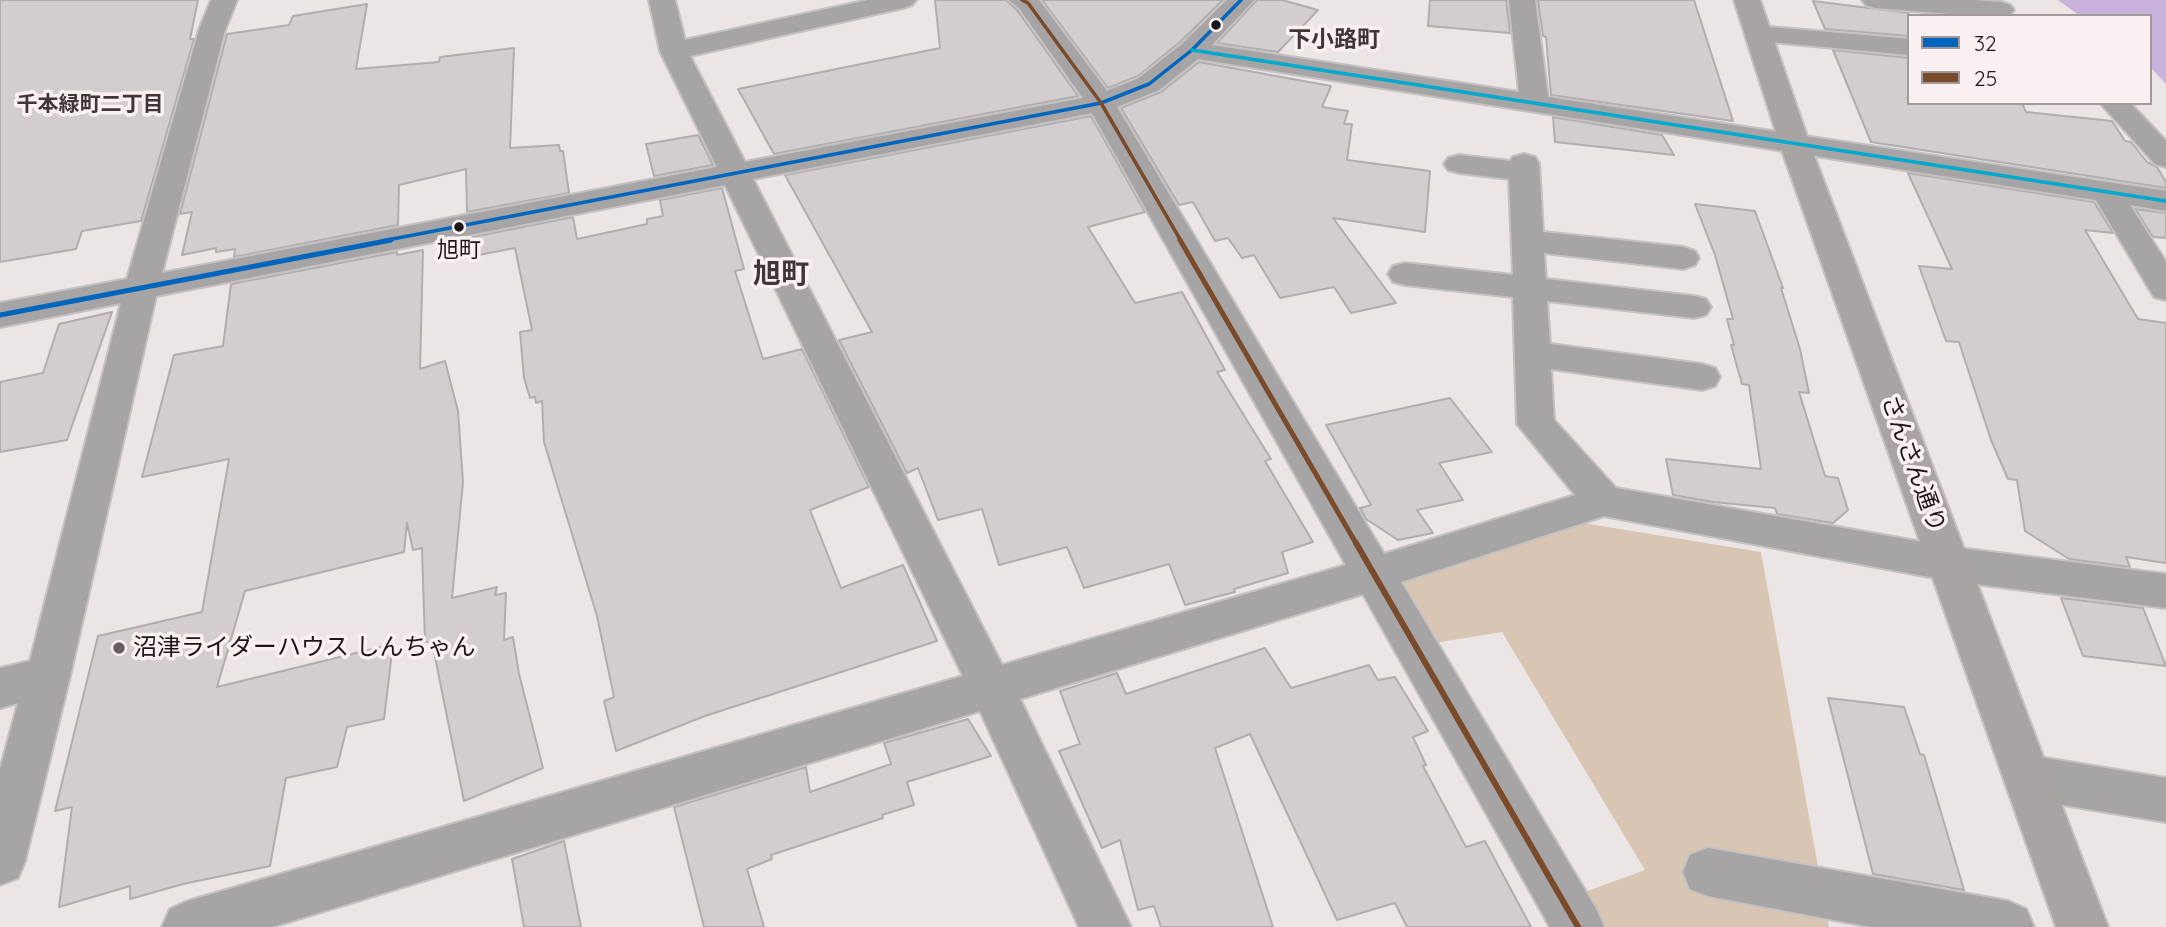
<!DOCTYPE html>
<html>
<head>
<meta charset="utf-8">
<style>
  body { margin:0 }
  #map { position:relative; width:2166px; height:927px; overflow:hidden; background:#ebe5e6; font-family:Quicksand,sans-serif }
  canvas { display:block }
  .legend { position:absolute; left:1907px; top:14px; width:245px; height:91px; box-sizing:border-box; background:#fbf0f1; border:2px solid #a1999a; margin:0; padding:9px 12px; list-style:none; font-size:21px; color:#1b1718 }
  .legend li { display:flex; align-items:center; gap:14px; height:35px }
  .legend b { width:35px; border:2px solid #a1999a }
</style>
</head>
<body>
<div id="map">
<canvas width="2166" height="927"></canvas>
<ul class="legend">
<li><b style="height:9px;background:#0065bd"></b>32</li>
<li><b style="height:9px;background:#7a4b2a"></b>25</li>
</ul>
</div>
<script>
const c = document.querySelector('canvas').getContext('2d');
c.lineJoin = 'round';
function fill(path, color) {
  c.fillStyle = color;
  c.fill(path, 'evenodd');
}
function shape(rows) {
  const path = new Path2D();
  for (const r of rows) {
    path.moveTo(r[0], r[1]);
    for (let i = 2; i < r.length; i += 2) path.lineTo(r[i], r[i + 1]);
  }
  return path;
}
function strokePath(path, color, width, dash) {
  c.strokeStyle = color;
  c.lineWidth = width;
  c.lineCap = dash ? 'butt' : 'round';
  c.setLineDash(dash || []);
  c.stroke(path);
}
function write(font, color, halo, rows, align = 'center') {
  c.font = font + ' Quicksand,"Noto Sans JP",sans-serif';
  c.lineWidth = 7;
  c.setLineDash([]);
  c.textBaseline = 'middle';
  c.strokeStyle = halo;
  c.fillStyle = color;
  for (const [text, x, y, turn = 0] of rows) {
    c.save();
    c.translate(x, y);
    c.rotate((+turn || 0) * Math.PI / 180);
    c.textAlign = isNaN(turn) ? turn : align;
    if (halo) c.strokeText(text, 0, 0);
    c.fillText(text, 0, 0);
    c.restore();
  }
}
const green = shape([
  [1583,523,1761,552,1829,927,1591,927,1574,896,1645,870,1502,632,1428,644,1383,578]
]);
const water = shape([
  [2058,0,2166,0,2166,84,2150,67,2150,16,2080,16]
]);
const building = shape([
  [0,0,198,0,190,39,194,39,141,221,82,231,76,249,0,262,0,0],
  [935,0,1006,0,1017,10,1078,96,774,154,738,89,940,48,935,0],
  [1042,0,1223,0,1180,42,1138,76,1108,88,1042,0],
  [1257,0,1282,0,1318,10,1278,52,1217,43,1257,0],
  [1430,0,1506,0,1510,33,1428,26,1430,0],
  [1538,0,1694,0,1733,121,1551,95,1546,37,1543,36,1538,0],
  [1813,1,1909,13,1909,36,1825,29,1813,1],
  [367,4,356,69,439,62,440,57,514,48,510,148,559,145,560,151,563,151,569,193,467,212,466,169,399,185,398,225,234,257,235,249,216,252,216,248,182,255,192,212,180,214,227,34,289,25,293,16,367,4],
  [1833,50,1909,58,1909,103,2022,103,2026,112,2112,121,2125,141,2131,142,2147,162,2157,167,2166,182,2166,188,1871,142,1833,50],
  [1199,62,1331,86,1322,107,1348,111,1344,124,1352,124,1347,160,1430,171,1425,232,1333,218,1396,303,1351,313,1334,287,1280,298,1254,255,1242,258,1228,238,1215,241,1193,202,1179,205,1121,108,1161,92,1199,62],
  [1091,116,1145,212,1088,227,1135,303,1182,292,1225,370,1217,372,1271,459,1265,461,1313,542,1282,552,1288,573,1234,589,1235,592,1185,605,1169,564,1084,588,1067,547,999,565,982,509,938,520,918,468,907,473,839,340,872,332,785,175,1091,116],
  [1553,117,1662,135,1674,155,1555,142,1553,117],
  [698,135,713,165,654,176,646,144,698,135],
  [1908,173,2094,202,2113,233,2085,230,2138,319,2166,323,2166,563,2126,557,2130,567,2069,559,2025,531,2017,480,2008,479,1991,440,1959,342,1946,341,1919,266,1952,269,1908,173],
  [722,188,744,269,735,271,763,359,802,349,869,487,810,510,841,588,903,565,937,641,705,716,616,751,604,701,614,697,597,616,544,442,542,401,536,403,535,397,530,398,524,378,520,332,532,330,515,248,468,257,468,238,573,217,577,239,647,224,647,219,663,216,660,200,722,188],
  [1695,204,1755,211,1783,288,1781,288,1800,349,1809,393,1799,392,1825,476,1838,478,1848,510,1833,523,1777,514,1775,508,1713,502,1673,495,1666,459,1761,469,1749,385,1742,384,1731,345,1734,345,1727,319,1733,319,1715,255,1695,204],
  [2135,209,2166,213,2166,238,2153,237,2135,209],
  [423,250,420,369,445,361,458,411,463,482,452,598,497,587,495,595,506,593,504,640,513,637,519,674,543,768,464,801,432,642,425,642,422,548,413,550,407,523,404,552,245,591,217,687,393,644,384,719,347,727,337,767,286,778,270,866,183,884,130,899,130,886,59,907,72,807,55,811,98,636,202,612,229,459,142,477,174,355,223,346,231,284,397,252,397,255,423,250],
  [112,312,67,440,0,452,0,382,43,373,59,324,112,312],
  [1450,398,1492,452,1439,463,1463,500,1417,510,1433,533,1398,540,1366,519,1360,508,1371,505,1326,425,1450,398],
  [2061,598,2143,608,2166,666,2083,656,2061,598],
  [1265,648,1291,688,1369,665,1378,680,1395,677,1428,731,1413,737,1426,765,1423,766,1466,847,1485,841,1531,927,1407,927,1395,903,1337,920,1250,734,1215,748,1273,927,1161,927,1154,906,1138,910,1120,840,1102,848,1059,751,1080,744,1060,691,1117,673,1126,694,1265,648],
  [1828,698,1904,707,1920,754,1924,755,1964,890,1873,874,1828,698],
  [968,719,991,756,907,782,914,805,882,815,883,818,771,855,772,859,747,869,764,927,704,927,674,807,806,767,810,792,891,764,884,743,968,719],
  [564,841,581,927,524,927,512,859,564,841]
]);
const street = shape([
  [211,0,237,0,225,30,162,273,717,167,660,51,649,0,675,0,685,40,868,0,916,0,912,5,903,8,690,56,745,162,1083,98,1019,8,1009,0,1039,0,1107,91,1139,78,1182,44,1227,0,1254,0,1212,45,1519,92,1509,0,1535,0,1548,97,2166,191,2166,211,2130,205,2166,262,2166,300,2154,297,2096,200,1198,59,1159,90,1117,107,1384,554,1575,495,1517,424,1513,297,1405,285,1393,282,1388,274,1393,266,1405,263,1513,275,1509,179,1459,173,1448,170,1444,164,1448,158,1459,155,1510,161,1513,157,1524,154,1535,157,1539,163,1543,232,1683,247,1695,251,1699,258,1695,265,1683,269,1544,253,1546,279,1694,296,1706,299,1711,307,1706,315,1694,318,1547,301,1550,344,1702,364,1715,368,1720,377,1715,386,1702,390,1551,369,1554,420,1616,488,1951,547,2166,574,2166,608,1951,581,1604,516,1401,582,1596,909,1604,927,1550,927,1363,594,1020,699,1131,927,1079,927,980,711,272,927,162,927,170,909,188,901,963,676,725,185,156,296,70,676,25,861,18,878,0,885,0,770,18,703,0,708,0,668,30,661,121,303,0,327,0,303,127,279,199,30,211,0],
  [1092,113,1346,565,1002,665,753,179,1092,113],
  [1862,0,1973,0,2001,2,2010,5,2014,10,2009,16,1976,16,1875,8,1866,5,1862,0],
  [1759,26,1909,39,1909,55,1750,40,1746,34,1750,28,1759,26],
  [2100,103,2130,103,2166,141,2166,167,2155,164,2100,103],
  [2027,755,2166,778,2166,822,2027,799,2010,792,2003,777,2010,762,2027,755],
  [1708,848,2008,901,2026,909,2034,927,1871,927,1708,896,1690,889,1683,872,1690,855,1708,848]
]);
const secondary = shape([
  [1734,0,1760,0,1810,145,2108,927,2056,927,1780,145,1734,0]
]);
const bus1Far1 = shape([
  [382,241,1101,103,1149,84,1192,50,1241,0]
]);
const bus1 = shape([
  [0,315,391,240]
]);
const bus2Far2 = shape([
  [1022,0,1028,3,1101,103,1181,241]
]);
const bus2Far1 = shape([
  [1180,240,1357,545]
]);
const bus2 = shape([
  [1356,543,1578,927]
]);
const bus3 = shape([
  [1192,50,2166,201]
]);
const markers = [
  [1216,25,6,"#1b1718"],
  [459,227,6,"#1b1718"],
  [119,648,7,"#645f60"]
];
const farNeighbourhoodnames = [
  ["千本緑町二丁目",90,105]
];
const busNames = [
  ["旭町",459,250]
];
const farQuarternames = [
  ["下小路町",1334,40]
];
const streetNames = [
  ["さんさん通り",1913,464,70]
];
const poiNames = [
  ["沼津ライダーハウス しんちゃん",133,648]
];
const quarterNames = [
  ["旭町",781,275]
];
fill(green, '#d8c6b3');
fill(water, '#c9b3dd');
fill(building, '#d2cdcf');
strokePath(building, '#b1adae', 2);
strokePath(street, '#c5c1c2', 4);
strokePath(secondary, '#c5c1c2', 4);
fill(street, '#a6a4a5');
fill(secondary, '#a7a4a3');
strokePath(bus1Far1, '#0065bd', 3.5);
strokePath(bus1, '#0065bd', 5);
strokePath(bus2Far2, '#7a4b2a', 3.5);
strokePath(bus2Far1, '#7a4b2a', 5);
strokePath(bus2, '#7a4b2a', 6);
strokePath(bus3, '#00a9ce', 3.5);
for (const [x, y, r, color] of markers) {
  const dot = new Path2D();
  dot.arc(x, y, r, 0, 2 * Math.PI);
  c.fillStyle = color;
  c.fill(dot);
  strokePath(dot, '#fbf0f1', 2.5);
}
write('bold 21px', '#3e3637', '#fbf0f1', farNeighbourhoodnames);
write('22px', '#1b1718', '#fbf0f1', busNames);
write('bold 23px', '#3e3637', '#fbf0f1', farQuarternames);
write('24px', '#1b1718', '#fbf0f1', streetNames);
write('24px', '#1b1718', '#fbf0f1', poiNames, 'left');
write('bold 28px', '#3e3637', '#fbf0f1', quarterNames);
</script>
</body>
</html>
